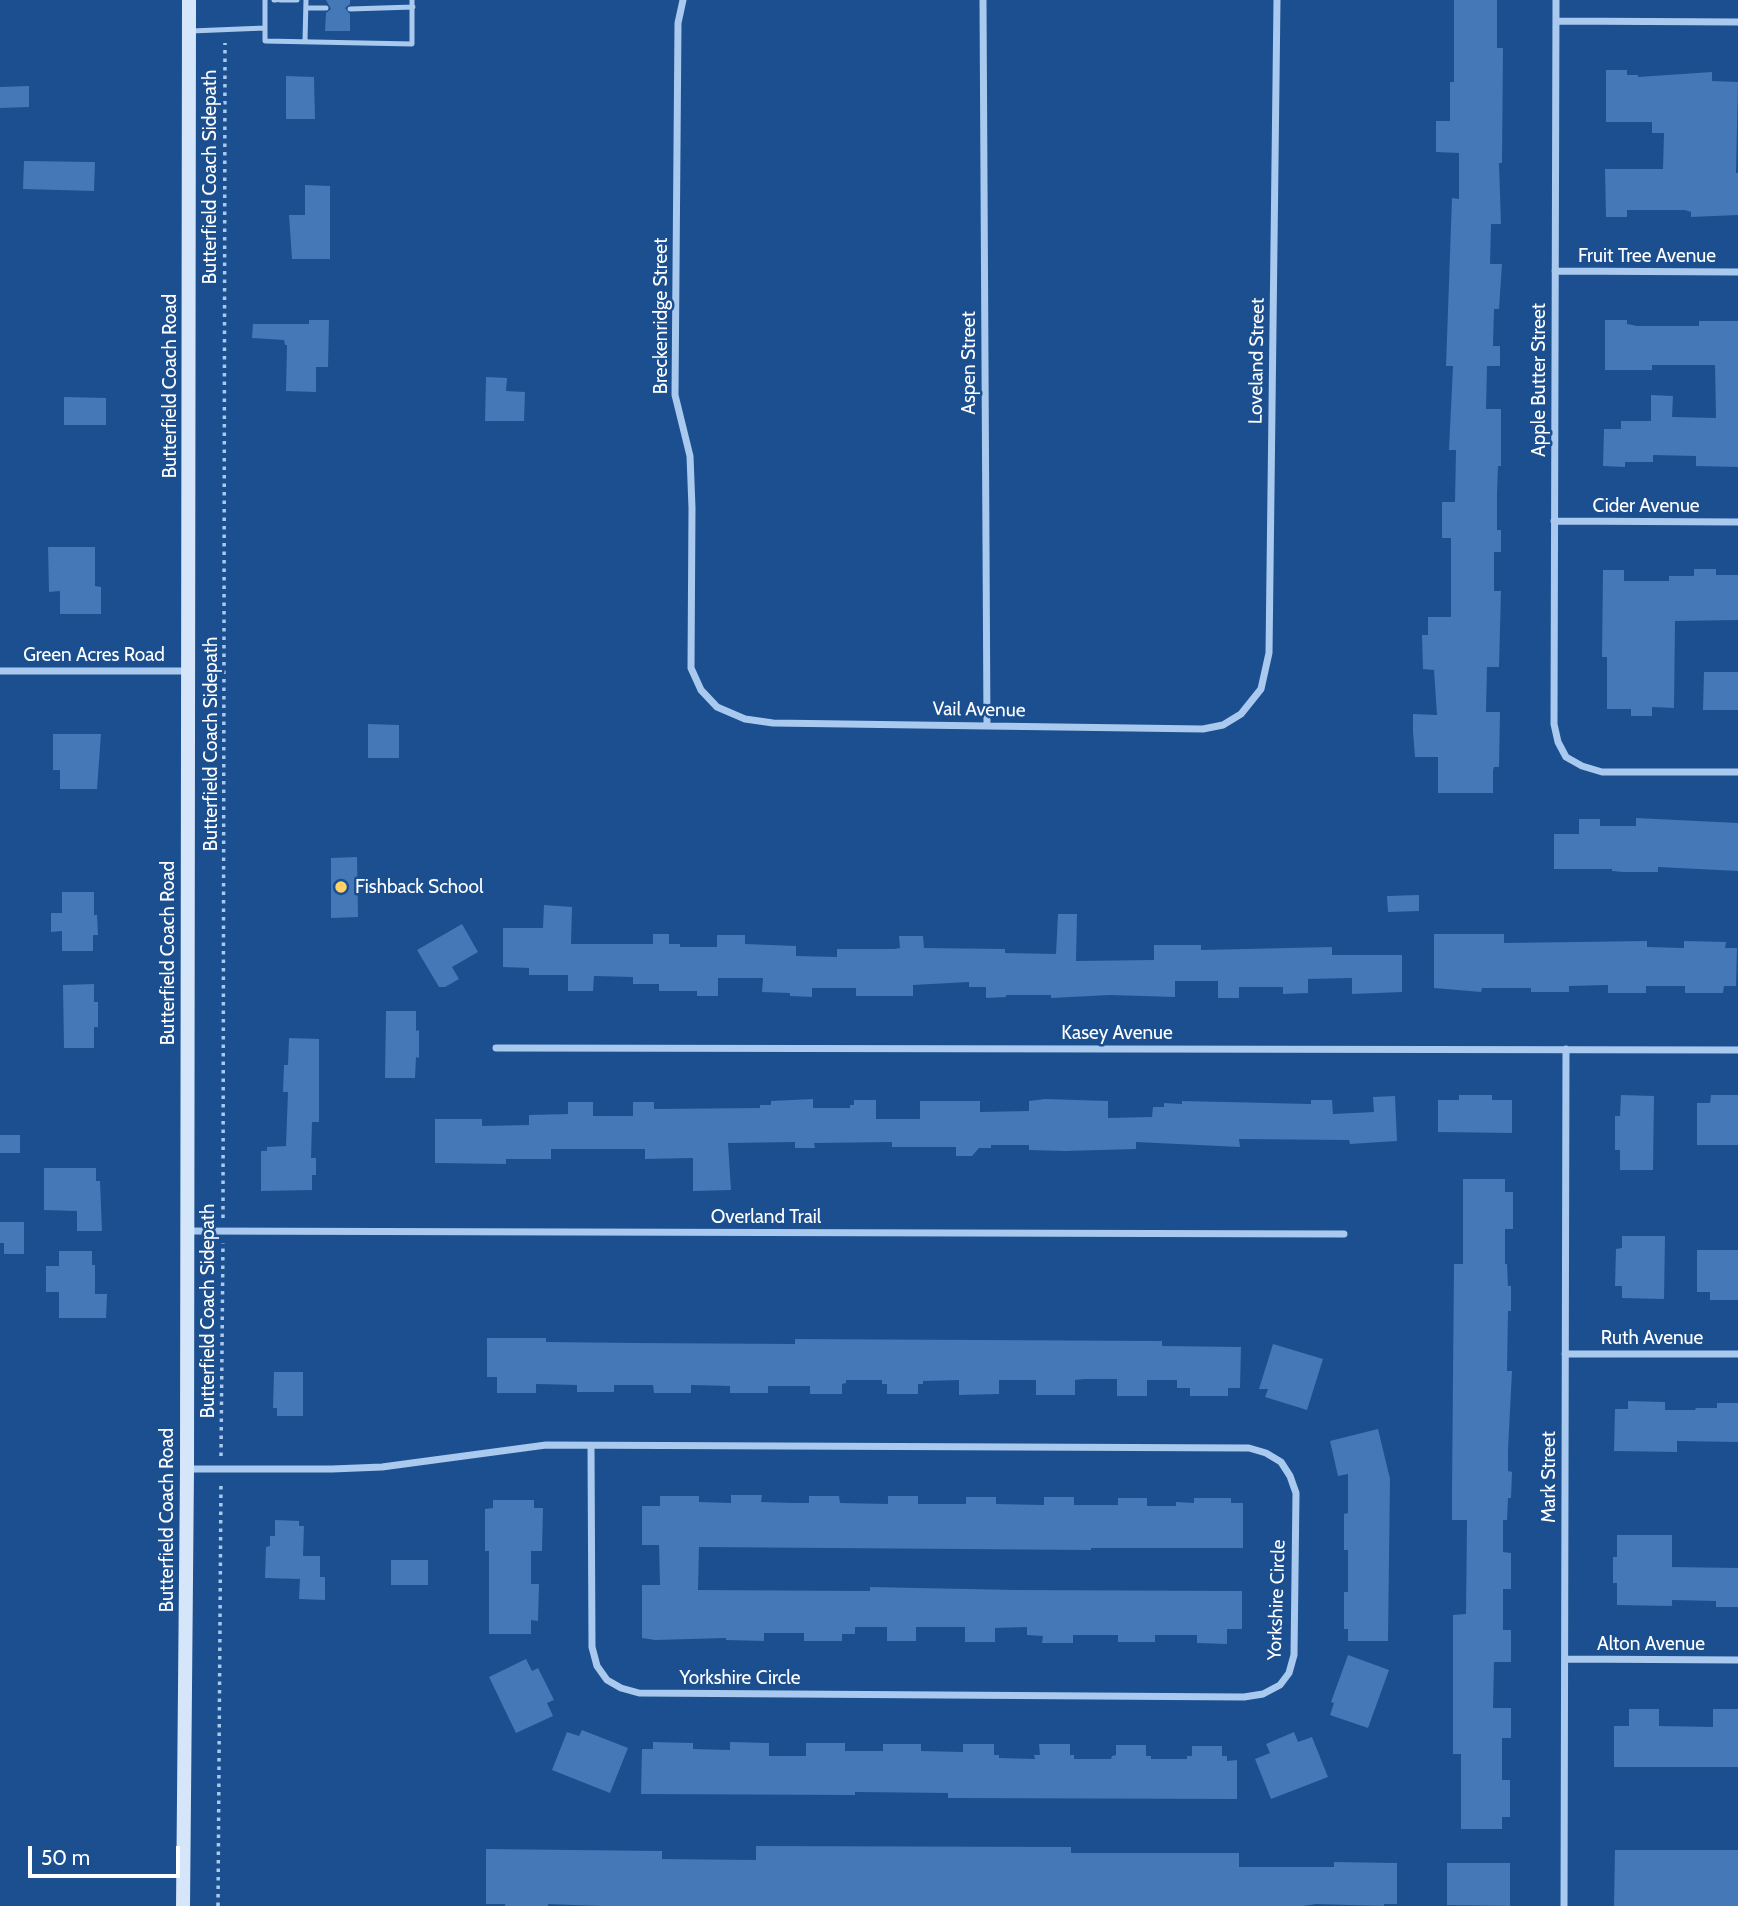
<!DOCTYPE html>
<html>
<head>
<meta charset="utf-8">
<style>
  body { margin:0 }
  #map { position:relative; width:1738px; height:1906px; overflow:hidden; background:#1b4f8f; font-family:Cabin,sans-serif }
  canvas { display:block }
  .scale { position:absolute; left:28px; top:1846px; width:152px; height:32px; box-sizing:border-box; border:4px solid #fff; border-top:0; padding-left:9px; font-size:21px; line-height:24px; white-space:nowrap; color:#fff; -webkit-text-stroke:5px #1b4f8f; paint-order:stroke }
</style>
</head>
<body>
<div id="map">
<canvas width="1738" height="1906"></canvas>
<div class="scale">50 m</div>
</div>
<script>
const c = document.querySelector('canvas').getContext('2d');
c.lineJoin = 'round';
function fill(path, color) {
  c.fillStyle = color;
  c.fill(path, 'evenodd');
}
function shape(rows) {
  const path = new Path2D();
  for (const r of rows) {
    path.moveTo(r[0], r[1]);
    for (let i = 2; i < r.length; i += 2) path.lineTo(r[i], r[i + 1]);
  }
  return path;
}
function strokePath(path, color, width, dash) {
  c.strokeStyle = color;
  c.lineWidth = width;
  c.lineCap = dash ? 'butt' : 'round';
  c.setLineDash(dash || []);
  c.stroke(path);
}
function write(font, color, halo, rows, align = 'center') {
  c.font = font + ' Cabin,sans-serif';
  c.lineWidth = 5;
  c.setLineDash([]);
  c.textBaseline = 'middle';
  c.strokeStyle = halo;
  c.fillStyle = color;
  for (const [text, x, y, turn = 0] of rows) {
    c.save();
    c.translate(x, y);
    c.rotate((+turn || 0) * Math.PI / 180);
    c.textAlign = isNaN(turn) ? turn : align;
    if (halo) c.strokeText(text, 0, 0);
    c.fillText(text, 0, 0);
    c.restore();
  }
}
const building = shape([
  [326,0,350,0,350,4,345,8,350,14,350,31,325,31,326,13,331,9],
  [1454,0,1497,0,1497,48,1503,48,1502,163,1499,163,1501,224,1491,224,1490,264,1502,264,1499,309,1494,309,1493,346,1500,346,1500,366,1487,366,1486,409,1501,409,1501,466,1498,466,1497,494,1497,530,1501,530,1501,552,1494,552,1494,591,1501,591,1499,667,1487,667,1486,712,1500,712,1499,767,1494,767,1493,771,1493,793,1438,793,1438,757,1415,757,1413,732,1413,714,1437,715,1434,670,1423,669,1422,635,1428,635,1428,617,1451,617,1451,538,1442,538,1442,502,1455,502,1456,450,1449,450,1453,366,1446,366,1452,198,1459,199,1459,153,1436,152,1436,121,1450,121,1450,82,1454,82],
  [1606,70,1627,70,1627,75,1638,75,1638,77,1712,72,1712,81,1738,82,1736,173,1738,173,1738,215,1691,217,1691,212,1685,210,1627,210,1627,217,1606,217,1605,169,1663,169,1664,133,1652,133,1652,122,1606,122],
  [286,76,314,77,315,119,286,119],
  [29,86,29,107,0,108,0,87],
  [24,161,95,162,94,191,23,189],
  [305,185,330,186,330,259,292,259,289,215,305,215],
  [309,320,329,320,328,367,316,367,316,392,286,391,287,345,285,345,284,340,252,338,253,324,309,324],
  [1605,320,1627,320,1627,324,1637,326,1699,326,1699,321,1738,321,1738,467,1696,466,1696,456,1653,455,1653,462,1625,462,1625,467,1603,466,1604,429,1621,429,1621,421,1651,421,1651,395,1673,396,1672,417,1716,418,1715,365,1652,365,1652,370,1605,370],
  [486,377,507,378,506,391,525,392,524,421,485,421],
  [64,397,106,398,106,425,64,425],
  [48,547,95,547,95,586,101,587,101,614,60,614,60,591,49,592],
  [1694,569,1716,569,1716,575,1738,575,1738,620,1675,621,1674,708,1652,707,1652,716,1631,716,1631,709,1607,709,1607,657,1602,657,1603,570,1624,570,1624,581,1669,581,1669,576,1694,576],
  [1704,672,1738,672,1738,710,1703,710],
  [368,724,399,725,399,758,368,758],
  [53,734,101,734,97,789,60,789,60,770,53,770],
  [1636,818,1738,823,1738,871,1658,867,1658,872,1623,872,1612,871,1612,869,1554,869,1554,834,1579,834,1579,819,1600,819,1600,826,1636,826],
  [357,857,358,917,331,918,331,858],
  [62,892,94,892,94,915,97,915,98,935,93,935,93,951,62,951,62,931,51,932,51,913,62,913],
  [1419,895,1419,911,1388,912,1387,896],
  [544,905,572,907,571,944,653,944,653,934,669,934,669,944,680,944,680,947,717,947,717,935,745,935,745,944,796,946,796,956,837,957,837,949,894,949,900,948,899,936,923,936,924,948,1005,949,1005,953,1056,954,1058,914,1077,914,1076,961,1154,960,1154,945,1201,945,1201,950,1332,947,1332,955,1402,955,1402,992,1352,994,1352,978,1308,979,1308,993,1283,994,1283,987,1239,987,1239,998,1218,998,1218,981,1175,981,1175,997,1110,995,1051,998,1051,995,1006,995,1006,997,986,998,986,987,969,987,969,982,913,985,913,996,856,996,856,988,812,988,812,997,790,996,790,993,762,992,763,978,718,978,718,996,697,996,697,991,659,991,659,984,633,984,633,977,594,976,593,991,568,991,568,975,529,975,529,968,503,967,503,928,543,928],
  [462,924,478,952,452,967,459,979,445,987,439,987,417,950],
  [1434,934,1504,934,1504,943,1647,941,1647,947,1684,948,1684,941,1726,942,1725,948,1737,948,1736,986,1724,986,1723,993,1685,993,1685,986,1646,986,1646,993,1608,993,1608,985,1569,986,1569,992,1531,992,1531,988,1482,988,1481,992,1434,988],
  [94,984,94,1002,98,1002,98,1027,94,1027,94,1048,64,1048,63,985],
  [386,1011,416,1011,416,1031,419,1030,419,1058,416,1057,415,1078,385,1078],
  [289,1038,319,1039,319,1122,312,1122,311,1158,316,1158,316,1175,312,1175,312,1190,261,1191,261,1151,267,1151,267,1147,286,1146,288,1092,283,1092,284,1065,288,1065],
  [1459,1095,1492,1095,1492,1100,1512,1100,1512,1133,1438,1132,1438,1100,1459,1100],
  [1621,1095,1654,1096,1653,1170,1620,1170,1620,1150,1615,1150,1615,1116,1620,1116],
  [1711,1095,1738,1095,1738,1145,1697,1145,1697,1103,1710,1103],
  [1395,1096,1397,1141,1350,1144,1349,1140,1239,1139,1240,1147,1136,1142,1136,1149,1065,1151,1029,1150,1029,1145,991,1145,991,1148,979,1148,972,1156,956,1156,956,1147,892,1147,892,1142,814,1143,815,1148,795,1148,795,1142,728,1143,731,1190,693,1191,693,1158,645,1159,645,1149,551,1149,551,1159,506,1159,506,1164,435,1163,435,1119,482,1119,482,1126,529,1125,529,1115,568,1114,568,1102,593,1102,593,1116,633,1116,633,1102,654,1102,654,1109,760,1108,760,1105,771,1105,771,1101,813,1099,813,1108,850,1108,850,1105,854,1105,854,1100,876,1100,876,1119,920,1119,920,1101,980,1101,980,1112,1029,1111,1029,1101,1045,1099,1108,1101,1108,1118,1152,1117,1153,1107,1164,1107,1164,1103,1182,1104,1182,1101,1311,1104,1311,1100,1332,1100,1333,1114,1374,1112,1373,1097],
  [0,1135,20,1135,20,1153,0,1153],
  [44,1168,96,1168,96,1181,100,1181,102,1231,77,1231,77,1211,44,1210],
  [1463,1179,1505,1179,1505,1192,1513,1192,1513,1229,1505,1229,1505,1264,1507,1264,1508,1286,1511,1286,1511,1311,1508,1311,1507,1371,1512,1371,1508,1450,1508,1471,1512,1472,1511,1498,1508,1498,1507,1520,1503,1520,1503,1552,1511,1553,1511,1589,1503,1589,1503,1630,1511,1630,1511,1662,1494,1662,1493,1708,1511,1708,1511,1738,1502,1738,1502,1780,1510,1780,1510,1817,1502,1817,1502,1829,1461,1829,1461,1754,1453,1754,1453,1615,1466,1614,1467,1520,1452,1520,1452,1490,1454,1264,1463,1264],
  [0,1222,24,1222,24,1254,4,1254,4,1243,0,1243],
  [1622,1236,1665,1236,1664,1299,1622,1298,1622,1286,1615,1286,1616,1249,1622,1248],
  [1697,1250,1738,1250,1738,1300,1710,1300,1710,1292,1697,1292],
  [59,1251,92,1251,92,1265,95,1265,95,1294,107,1294,106,1318,59,1318,59,1292,46,1292,46,1266,59,1266],
  [487,1338,546,1338,546,1342,635,1343,795,1344,795,1339,1162,1341,1162,1346,1241,1347,1240,1388,1228,1388,1228,1396,1190,1396,1190,1388,1177,1388,1177,1380,1147,1380,1147,1396,1117,1396,1117,1379,1085,1379,1075,1380,1075,1395,1036,1395,1036,1380,999,1380,999,1394,959,1395,959,1380,923,1381,923,1384,918,1384,918,1394,887,1394,887,1384,882,1384,882,1380,846,1380,846,1383,842,1384,842,1394,810,1394,810,1386,768,1386,768,1393,730,1393,730,1386,691,1385,691,1393,654,1393,653,1385,614,1385,614,1392,577,1392,577,1385,536,1384,536,1393,497,1393,497,1377,487,1377],
  [1273,1344,1323,1359,1307,1410,1265,1397,1268,1389,1259,1389],
  [274,1372,303,1372,303,1416,277,1416,277,1408,273,1408],
  [1628,1401,1665,1402,1665,1410,1695,1410,1696,1408,1717,1408,1717,1403,1738,1403,1738,1442,1677,1441,1677,1452,1614,1451,1615,1409,1628,1409],
  [1378,1429,1390,1479,1388,1641,1348,1641,1348,1629,1344,1629,1344,1592,1348,1592,1348,1550,1344,1550,1344,1514,1348,1513,1348,1474,1338,1476,1330,1441],
  [731,1495,762,1495,761,1502,793,1503,809,1503,809,1496,839,1496,840,1503,888,1504,888,1496,918,1496,918,1504,966,1504,966,1497,996,1497,996,1504,1044,1505,1044,1497,1074,1497,1074,1505,1118,1505,1118,1498,1147,1498,1147,1506,1176,1506,1176,1502,1194,1503,1194,1498,1231,1498,1231,1503,1243,1503,1243,1548,1091,1548,1091,1550,699,1547,698,1590,870,1591,870,1587,1016,1590,1242,1591,1242,1629,1227,1629,1227,1644,1197,1643,1197,1635,1155,1635,1155,1642,1118,1642,1118,1635,1073,1635,1073,1643,1042,1643,1043,1636,1027,1635,1027,1627,995,1628,995,1642,965,1642,965,1627,916,1627,916,1641,887,1641,887,1627,855,1627,855,1634,842,1634,842,1641,804,1641,804,1633,764,1633,764,1641,726,1640,726,1638,655,1640,642,1638,642,1585,660,1585,659,1545,642,1545,642,1506,660,1506,660,1496,699,1496,699,1502,731,1503],
  [493,1500,534,1500,534,1508,543,1508,542,1551,531,1551,531,1584,539,1584,538,1621,531,1620,531,1634,489,1634,489,1551,485,1551,485,1509,493,1508],
  [275,1520,299,1521,299,1526,304,1526,303,1556,320,1556,320,1577,325,1577,325,1600,299,1599,300,1579,265,1578,266,1547,270,1546,270,1536,275,1536],
  [1617,1535,1672,1535,1672,1567,1738,1568,1738,1607,1716,1607,1716,1601,1672,1600,1672,1606,1617,1605,1617,1583,1613,1583,1613,1557,1617,1557],
  [391,1560,428,1560,428,1585,391,1585],
  [1348,1655,1389,1670,1368,1728,1330,1715,1334,1703,1331,1702],
  [526,1659,532,1671,538,1668,554,1700,547,1703,553,1716,516,1733,489,1677],
  [1629,1709,1659,1709,1659,1726,1713,1727,1713,1709,1738,1709,1738,1767,1614,1767,1614,1726,1629,1726],
  [582,1730,628,1748,610,1793,552,1770,567,1732,579,1736],
  [1294,1732,1298,1742,1312,1737,1328,1777,1271,1799,1255,1759,1270,1753,1266,1744],
  [653,1742,693,1743,693,1749,730,1750,730,1742,769,1743,769,1756,806,1756,806,1743,845,1743,845,1751,883,1751,883,1744,921,1744,921,1751,963,1752,963,1744,994,1744,994,1755,999,1755,999,1758,1035,1759,1034,1755,1040,1755,1039,1744,1070,1744,1070,1755,1074,1755,1074,1759,1111,1759,1112,1756,1116,1755,1116,1745,1146,1745,1146,1756,1151,1756,1151,1759,1187,1759,1187,1756,1192,1756,1192,1746,1222,1746,1222,1756,1227,1756,1227,1761,1237,1760,1237,1799,948,1798,948,1793,855,1792,855,1795,641,1794,642,1749,653,1749],
  [756,1846,1071,1847,1071,1853,1239,1853,1239,1867,1334,1867,1334,1862,1397,1863,1397,1904,1384,1904,1384,1906,1316,1904,1303,1906,600,1906,548,1904,548,1906,505,1906,505,1904,486,1904,486,1849,662,1851,662,1859,756,1860],
  [1615,1850,1738,1850,1738,1906,1614,1906],
  [1447,1863,1510,1863,1510,1906,1447,1905]
]);
const path = shape([
  [223,1218,225,43],
  [221,1456,223,1243],
  [218,1906,221,1481]
]);
const lane = shape([
  [265,0,265,41,412,44,412,0],
  [274,0,276,0],
  [280,0,297,0],
  [306,8,326,8],
  [350,9,413,7],
  [191,31,265,28],
  [305,41,306,0]
]);
const street = shape([
  [683,0,678,23,675,395,690,456,692,508,691,668,701,690,717,707,745,719,773,723,1203,729,1223,725,1241,714,1261,689,1269,653,1277,0],
  [983,0,987,726],
  [1556,0,1554,724,1558,742,1566,757,1582,766,1602,772,1738,772],
  [1556,21,1738,22],
  [1555,271,1738,272],
  [1554,521,1738,522],
  [0,671,188,671],
  [496,1048,1738,1050],
  [188,1231,1344,1234],
  [1565,1354,1738,1354],
  [187,1469,332,1469,382,1467,546,1445,1249,1448,1266,1453,1281,1462,1290,1476,1296,1493,1294,1655,1289,1673,1280,1685,1263,1694,1244,1697,639,1693,621,1688,607,1680,597,1666,592,1647,591,1446],
  [1565,1659,1738,1660],
  [1564,1906,1566,1049]
]);
const secondary = shape([
  [183,1906,187,1469,189,0]
]);
const markers = [
  [341,887,7,"#ffd166"]
];
const streetNames = [
  ["Butterfield Coach Sidepath",210,177,-90],
  ["Fruit Tree Avenue",1647,256],
  ["Breckenridge Street",661,316,-90],
  ["Loveland Street",1257,361,-89],
  ["Aspen Street",969,363,-90],
  ["Apple Butter Street",1539,380,-90],
  ["Butterfield Coach Road",170,386,-90],
  ["Cider Avenue",1646,506],
  ["Green Acres Road",94,655],
  ["Vail Avenue",979,710,1],
  ["Butterfield Coach Sidepath",211,744,-90],
  ["Butterfield Coach Road",168,953,-90],
  ["Kasey Avenue",1117,1033],
  ["Overland Trail",766,1217],
  ["Butterfield Coach Sidepath",208,1311,-90],
  ["Ruth Avenue",1652,1338],
  ["Mark Street",1549,1477,-90],
  ["Butterfield Coach Road",167,1520,-90],
  ["Yorkshire Circle",1277,1600,-88],
  ["Alton Avenue",1651,1644],
  ["Yorkshire Circle",740,1678]
];
const poiNames = [
  ["Fishback School",355,887]
];
fill(building, '#4478b7');
strokePath(path, '#a9c9ee', 3.5, [3.5, 5]);
strokePath(lane, '#a9c9ee', 5);
strokePath(street, '#a9c9ee', 7);
strokePath(secondary, '#d6e6fa', 14);
for (const [x, y, r, color] of markers) {
  const dot = new Path2D();
  dot.arc(x, y, r, 0, 2 * Math.PI);
  c.fillStyle = color;
  c.fill(dot);
  strokePath(dot, '#1b4f8f', 2.5);
}
write('19px', '#fff', '#1b4f8f', streetNames);
write('19px', '#fff', '#1b4f8f', poiNames, 'left');
</script>
</body>
</html>
